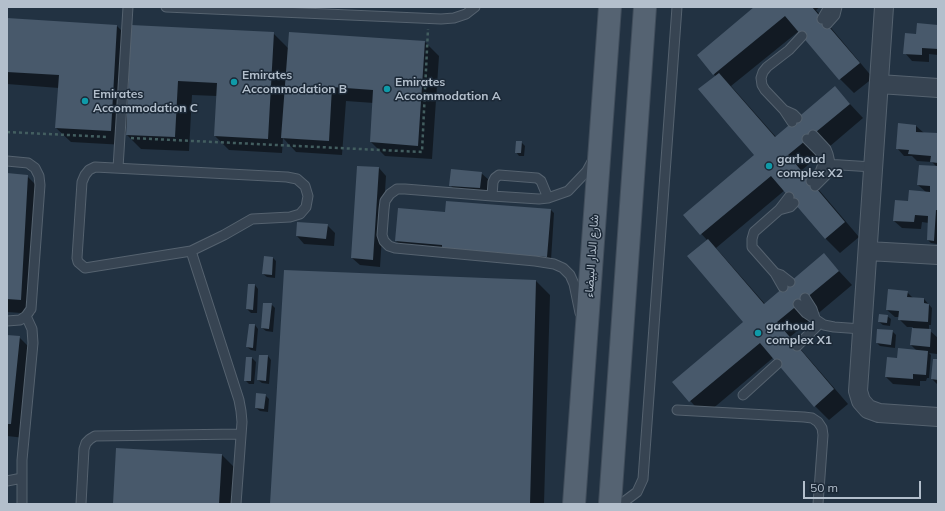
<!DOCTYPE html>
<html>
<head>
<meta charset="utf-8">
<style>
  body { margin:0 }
  #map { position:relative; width:945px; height:511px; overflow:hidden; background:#223242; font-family:Mulish,sans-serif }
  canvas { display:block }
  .frame { position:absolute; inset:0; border:8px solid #b3bfcc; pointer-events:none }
  .scale { position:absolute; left:803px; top:481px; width:118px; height:18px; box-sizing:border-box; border:2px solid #b3bfcc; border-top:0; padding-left:5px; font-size:12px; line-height:14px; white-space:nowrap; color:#b3bfcc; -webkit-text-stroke:3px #1c2937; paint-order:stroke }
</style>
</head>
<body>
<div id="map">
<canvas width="945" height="511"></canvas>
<div class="frame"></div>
<div class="scale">50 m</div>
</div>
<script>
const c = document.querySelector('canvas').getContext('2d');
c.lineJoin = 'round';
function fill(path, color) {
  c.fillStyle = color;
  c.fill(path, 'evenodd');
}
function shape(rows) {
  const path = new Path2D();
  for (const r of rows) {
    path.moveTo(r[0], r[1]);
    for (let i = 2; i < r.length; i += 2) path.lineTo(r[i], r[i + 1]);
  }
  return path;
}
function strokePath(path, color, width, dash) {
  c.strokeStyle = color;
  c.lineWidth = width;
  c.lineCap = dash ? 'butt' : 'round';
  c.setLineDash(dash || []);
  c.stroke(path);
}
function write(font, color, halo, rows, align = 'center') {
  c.font = font + ' Mulish,Vazirmatn,sans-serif';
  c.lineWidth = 3;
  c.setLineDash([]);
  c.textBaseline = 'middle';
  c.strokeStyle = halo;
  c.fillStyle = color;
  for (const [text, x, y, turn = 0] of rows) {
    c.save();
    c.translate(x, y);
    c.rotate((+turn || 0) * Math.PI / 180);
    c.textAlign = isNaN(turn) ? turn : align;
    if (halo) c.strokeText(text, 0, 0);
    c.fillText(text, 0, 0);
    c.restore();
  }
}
const shadow = shape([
  [756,7,820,7,816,10,873,78,854,93,840,79,799,31,731,86,776,137,835,88,863,118,802,170,859,237,840,253,826,239,785,190,716,248,765,304,824,255,852,285,790,337,848,404,829,420,815,406,774,357,704,416,673,382,744,322,707,240,684,215,755,155,714,74],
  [7,19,117,26,131,40,273,33,288,48,425,42,439,56,432,159,385,156,371,142,374,103,346,101,342,155,296,152,283,138,282,153,229,150,215,136,217,96,192,95,189,151,141,149,125,133,125,145,71,142,56,128,59,88,7,84],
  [938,26,938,55,929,54,929,62,912,61,905,53,917,35],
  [899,124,916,126,924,133,938,134,937,244,931,243,928,240,929,223,922,222,921,229,902,228,894,221,909,202,926,192,918,185,937,167,932,162,917,161,912,156,904,156,897,148],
  [521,142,525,146,524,156,519,156,516,152],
  [358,167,379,168,386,176,380,267,360,265,352,258],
  [481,173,489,180,488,195,458,193,450,185],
  [7,174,27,176,41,190,35,314,7,312],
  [551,210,554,213,551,260,404,248,396,241],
  [327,225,335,233,334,246,304,244,297,236],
  [265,257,273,258,276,261,275,278,267,277,263,274],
  [536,281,550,295,544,504,271,504],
  [255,285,258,289,257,313,251,313,247,309],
  [907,292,914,299,924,299,932,308,931,325,929,325,929,330,938,338,937,354,929,353,931,355,929,378,927,378,926,381,920,381,920,386,893,384,886,377,898,359,917,351,911,345,913,327,907,327,899,319,899,317,895,317,887,310],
  [271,304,275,308,273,332,266,331,262,328],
  [887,316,891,319,890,326,883,325,879,322],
  [255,325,258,329,256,351,251,350,247,347],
  [892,331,896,335,895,348,880,346,877,343],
  [7,336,19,337,33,351,25,438,7,436],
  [268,356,271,360,269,384,262,383,258,380],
  [247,358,252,358,256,362,254,384,249,384,245,380],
  [938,360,938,385,932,379],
  [265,395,269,399,268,412,260,411,256,408],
  [222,455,236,469,234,504,114,504]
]);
const building = shape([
  [754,7,812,7,860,63,839,80,785,16,713,75,697,55],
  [7,18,117,25,111,131,55,128,59,75,7,72],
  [917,23,938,25,938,49,922,48,922,55,903,54,905,33,916,34],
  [131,25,274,32,268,139,214,136,217,83,178,81,175,137,126,135],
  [289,32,425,41,418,146,370,142,373,90,332,87,329,141,281,138],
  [719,73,775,137,835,86,850,104,788,155,845,222,825,239,771,176,700,235,683,215,754,155,698,89],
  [898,123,916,125,916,132,938,133,938,163,930,162,931,156,908,154,909,150,896,149],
  [516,141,522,141,521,153,515,153],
  [919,165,938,166,938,210,936,210,934,241,927,240,928,216,915,215,914,222,893,221,895,200,908,201,909,190,930,192,930,186,917,185],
  [357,166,379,167,373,260,351,258],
  [451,169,482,172,480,188,449,186],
  [7,173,28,175,21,300,7,299],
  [446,201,551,209,547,257,442,249,442,245,395,241,398,208,445,212],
  [297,222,328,224,326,239,296,236],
  [708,239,764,304,824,253,839,271,777,322,834,389,814,407,760,343,689,402,672,382,743,322,687,256],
  [264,256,273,257,272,275,262,274],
  [284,270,536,280,530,504,270,504],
  [248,284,255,284,253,310,246,309],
  [888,289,908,291,907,297,924,298,924,303,929,304,928,322,898,320,899,311,886,310],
  [263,303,272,303,269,329,261,328],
  [879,314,888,315,887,323,878,322],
  [249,324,255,324,253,348,246,347],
  [912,328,931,329,930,347,910,345],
  [877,329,893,330,891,345,876,343],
  [7,335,20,336,11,424,7,424],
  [898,348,928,351,926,375,913,374,913,379,885,377,887,357,897,358],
  [259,355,268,355,266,381,257,380],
  [246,357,252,357,251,381,244,381],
  [933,359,938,359,938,380,931,379],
  [256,393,266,394,264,409,255,408],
  [116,448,222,454,219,504,113,504]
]);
const path = shape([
  [7,132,108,137],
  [131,138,422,152,428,29]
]);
const service = shape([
  [166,7,441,19,454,18,466,14,475,7],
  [822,19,829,7],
  [827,24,835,15,837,7],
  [784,110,793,114,797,118],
  [792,122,784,110,765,90,762,85,761,78,763,72,767,67,789,50,802,36],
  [813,135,826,149,828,154,830,163,826,175,815,186],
  [807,139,820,152,823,160,823,164,820,172,811,181],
  [7,161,28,163,35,168,39,176,40,185,31,309,26,316,20,320,7,321],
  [825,164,873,167],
  [95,167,287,177,297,179,305,186,308,196,306,207,300,214,290,217,252,219,224,235,191,251,85,268,78,262,77,258,82,182,85,175,89,170,95,167],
  [118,168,128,7],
  [492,196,493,182,495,178,499,175,537,178,541,181,548,198],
  [779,210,790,207,794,203],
  [191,251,239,400,241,411,242,422,236,504],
  [775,273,781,275,790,282],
  [783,287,775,273,752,247,752,239,754,232,779,210,789,197],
  [805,298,812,309,815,318],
  [798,304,806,313,824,325,834,327,862,329],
  [580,313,574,284,570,275,563,268,554,264,535,261,395,248,389,246,384,241,382,235,384,209,385,201,390,194,397,189,405,189,492,196,539,199,548,198,568,191,587,171,593,160],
  [797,346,820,323],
  [743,395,777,364],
  [677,410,804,417,812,418,818,422,822,428,823,435,818,504],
  [7,481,22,478],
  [22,504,22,460,33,343,32,329,26,316],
  [81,504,84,449,86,443,90,439,95,436,241,434],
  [621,504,637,492,643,479,677,7]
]);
const minor = shape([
  [884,7,858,391,861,401,868,409,879,413,938,417],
  [879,84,938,88],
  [868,251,938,255]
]);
const primary = shape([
  [574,504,610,7],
  [610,504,645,7]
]);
const markers = [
  [234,82,4,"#0f9aa8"],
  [387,89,4,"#0f9aa8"],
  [85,101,4,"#0f9aa8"],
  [769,166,4,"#0f9aa8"],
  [758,333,4,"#0f9aa8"]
];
const poiNames = [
  ["Emirates",242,75],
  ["Accommodation B",242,89],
  ["Emirates",395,82],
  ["Accommodation A",395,96],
  ["Emirates",93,94],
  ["Accommodation C",93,108],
  ["garhoud",777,159],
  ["complex X2",777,173],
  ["garhoud",766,326],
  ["complex X1",766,340]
];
const streetNames = [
  ["شارع الدار البيضاء",592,256,-86]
];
fill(shadow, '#0007');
fill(building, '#48596b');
strokePath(service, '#55626f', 11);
strokePath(minor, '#55626f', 20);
strokePath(primary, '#404d5b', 24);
strokePath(path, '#435e60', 2.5, [3, 3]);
strokePath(service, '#374452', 9);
strokePath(minor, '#374452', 18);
strokePath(primary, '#556372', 22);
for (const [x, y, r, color] of markers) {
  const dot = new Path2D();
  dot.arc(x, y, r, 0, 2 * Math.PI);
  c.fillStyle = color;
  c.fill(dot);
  strokePath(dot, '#1c2937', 1.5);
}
write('bold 12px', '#b3bfcc', '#1c2937', poiNames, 'left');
write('12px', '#b3bfcc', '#1c2937', streetNames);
</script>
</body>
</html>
